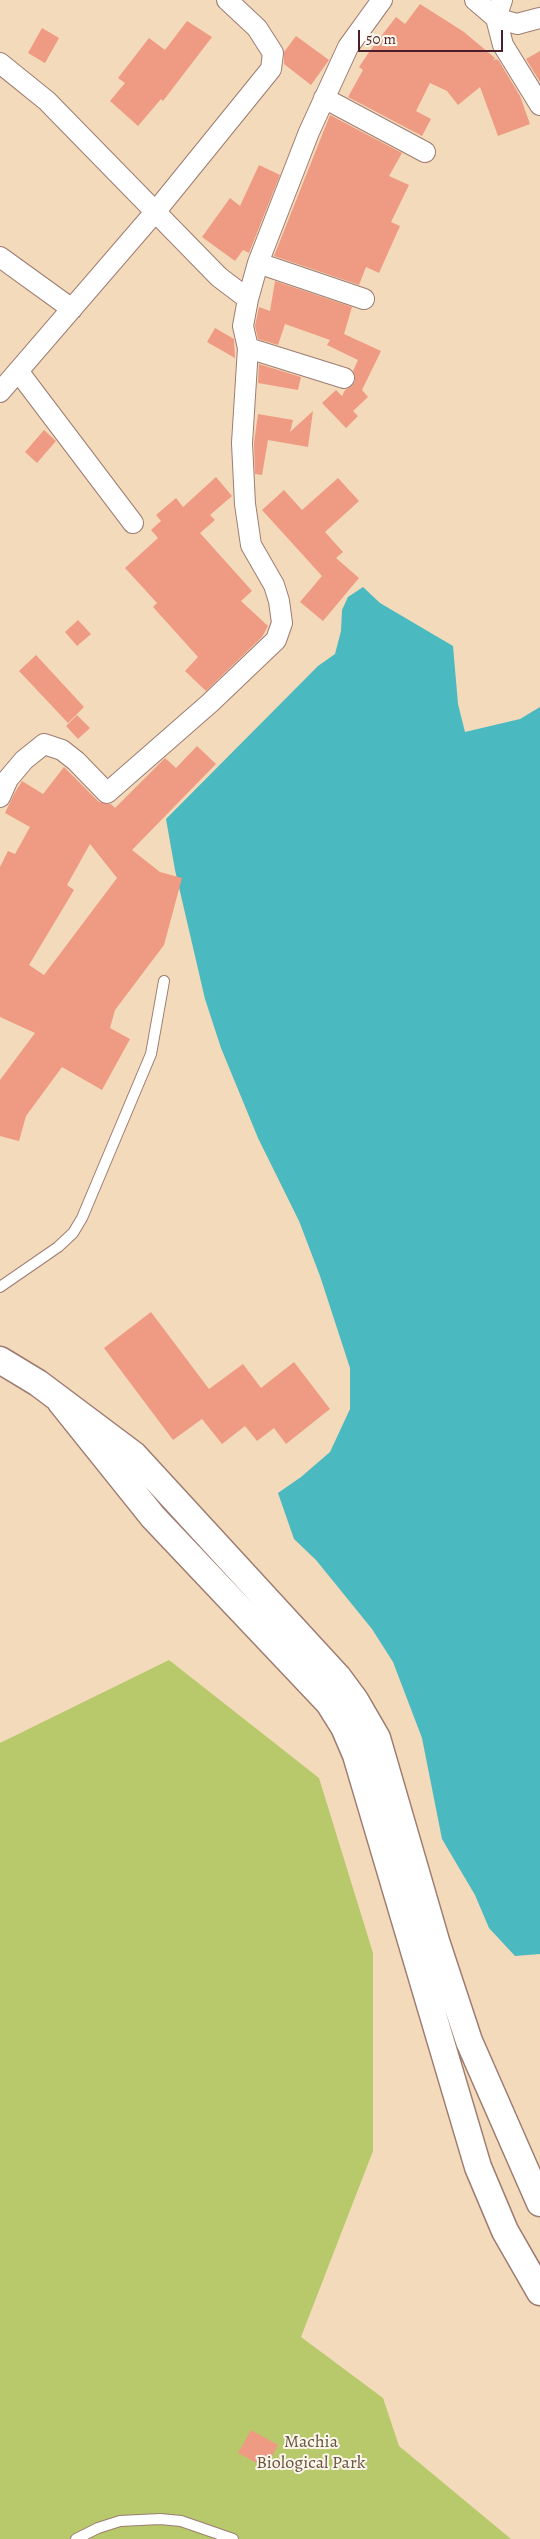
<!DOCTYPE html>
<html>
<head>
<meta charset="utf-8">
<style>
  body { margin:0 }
  #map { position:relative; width:540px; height:2539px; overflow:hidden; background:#f3daba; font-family:Alegreya,serif }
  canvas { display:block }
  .scale { position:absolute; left:358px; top:30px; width:145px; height:22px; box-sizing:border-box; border:2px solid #4a1f2b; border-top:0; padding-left:6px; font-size:15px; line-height:18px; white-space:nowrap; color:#4a1f2b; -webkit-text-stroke:4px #fbf7ec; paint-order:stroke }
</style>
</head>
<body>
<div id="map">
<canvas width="540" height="2539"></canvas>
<div class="scale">50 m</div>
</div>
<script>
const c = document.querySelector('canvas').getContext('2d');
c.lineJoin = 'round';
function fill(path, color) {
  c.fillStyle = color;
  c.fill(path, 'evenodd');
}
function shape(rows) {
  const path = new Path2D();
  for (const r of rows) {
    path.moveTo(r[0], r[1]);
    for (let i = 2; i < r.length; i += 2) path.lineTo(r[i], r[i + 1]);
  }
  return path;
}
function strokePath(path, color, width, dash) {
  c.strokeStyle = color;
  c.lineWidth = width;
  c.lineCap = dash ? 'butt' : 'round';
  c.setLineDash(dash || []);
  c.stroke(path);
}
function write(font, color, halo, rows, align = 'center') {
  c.font = font + ' Alegreya,serif';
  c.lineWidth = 4;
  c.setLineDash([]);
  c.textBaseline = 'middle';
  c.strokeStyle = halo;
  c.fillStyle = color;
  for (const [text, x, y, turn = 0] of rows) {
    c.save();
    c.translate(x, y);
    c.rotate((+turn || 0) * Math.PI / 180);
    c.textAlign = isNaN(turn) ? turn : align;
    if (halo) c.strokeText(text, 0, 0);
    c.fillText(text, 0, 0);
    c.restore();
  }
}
const green = shape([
  [169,1660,319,1778,373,1953,373,2151,301,2337,383,2398,399,2446,511,2539,0,2539,0,1743]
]);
const water = shape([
  [363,587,380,603,453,646,458,704,465,732,520,719,540,707,540,1954,515,1956,489,1928,475,1895,442,1839,422,1738,393,1662,372,1629,316,1560,294,1539,278,1493,301,1477,330,1452,350,1409,350,1368,320,1276,299,1221,258,1138,221,1048,205,999,175,870,166,819,318,666,335,654,341,631,342,610,348,597]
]);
const building = shape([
  [420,4,464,32,495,58,493,61,496,59,499,61,520,96,530,124,498,136,480,87,458,105,447,91,430,83,416,111,431,119,422,136,348,97,363,70,359,67,369,52,396,17,405,24],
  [187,21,212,37,163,101,161,99,138,126,110,101,125,83,118,78,149,38,165,50],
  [42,28,59,38,45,63,28,53],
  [296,36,329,60,311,85,284,64,284,52],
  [540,51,540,82,526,59],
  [330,115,402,153,389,176,409,185,391,222,400,226,379,273,366,267,359,285,274,256],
  [259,165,280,175,249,253,243,250,235,261,202,237,230,198,240,206],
  [275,281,352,307,344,334,381,351,362,390,368,397,353,411,358,416,346,428,322,403,336,390,342,396,345,390,352,386,355,381,353,371,358,360,327,345,330,340,285,324,278,345,258,339,255,326,259,307,270,311],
  [215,328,234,339,235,358,207,342],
  [259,364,301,377,298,390,258,383],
  [313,411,308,447,268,440,262,475,255,474,254,443,258,414,293,420,290,432],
  [44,430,56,441,37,463,25,452],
  [216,477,232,496,210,515,215,520,200,533,252,591,241,601,268,626,262,637,206,691,185,671,198,657,153,607,157,603,125,568,158,538,151,530,161,521,156,515,176,498,183,507],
  [338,478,359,501,325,532,343,552,336,558,359,578,323,621,300,602,322,576,262,510,284,490,302,510],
  [78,620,91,634,77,646,65,632],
  [36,655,84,707,68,723,19,671],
  [77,715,90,728,78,739,66,726],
  [197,746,216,764,132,850,160,872,182,878,164,945,115,1010,110,1028,130,1039,102,1090,62,1067,26,1116,19,1141,0,1136,0,1080,35,1033,0,1017,0,867,8,851,15,854,30,827,5,813,14,794,22,781,43,794,64,767,99,802,111,804,115,808,165,758,176,768],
  [90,844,117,878,44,975,29,965,74,890,67,885],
  [151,1312,209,1389,243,1364,261,1388,294,1362,330,1409,286,1444,274,1428,257,1441,245,1426,222,1444,202,1419,173,1440,104,1348],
  [251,2430,278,2445,266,2468,238,2453]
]);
const service = shape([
  [0,1287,58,1247,73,1233,82,1218,151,1054,164,981],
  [76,2539,98,2528,120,2521,160,2519,181,2521,233,2539]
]);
const minor = shape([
  [475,0,496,18,502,0],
  [540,18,517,24,496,18,503,45,540,105],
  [0,63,47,101,219,277,248,299,258,263,309,132,348,47,382,0],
  [324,98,425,152],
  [0,257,72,309],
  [258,263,364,299],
  [248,348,344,378],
  [18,371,133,523],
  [0,392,156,211,271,69,273,53,257,28,227,0],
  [0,797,8,779,24,760,44,744,62,750,76,761,107,793,210,703,276,640,282,623,279,601,274,585,251,545,245,504,242,443,248,348,243,326,248,299]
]);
const tertiary = shape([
  [0,1360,38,1383,134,1455,338,1677,355,1700,377,1738,436,1941,469,2041,540,2203],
  [60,1401,153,1517,329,1703,344,1727,356,1755,478,2167,505,2231,540,2292]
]);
const parkNames = [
  ["Machia",311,2443],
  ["Biological Park",311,2464]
];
fill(green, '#b8c96c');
fill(water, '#4ab9c0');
fill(building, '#ef9b83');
strokePath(service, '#9e7c72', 12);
strokePath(minor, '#9e7c72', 22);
strokePath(tertiary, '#9e7c72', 29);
strokePath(service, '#fff', 10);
strokePath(minor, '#fff', 20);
strokePath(tertiary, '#fff', 26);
write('18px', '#6b523e', '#fbf7ec', parkNames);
</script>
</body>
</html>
